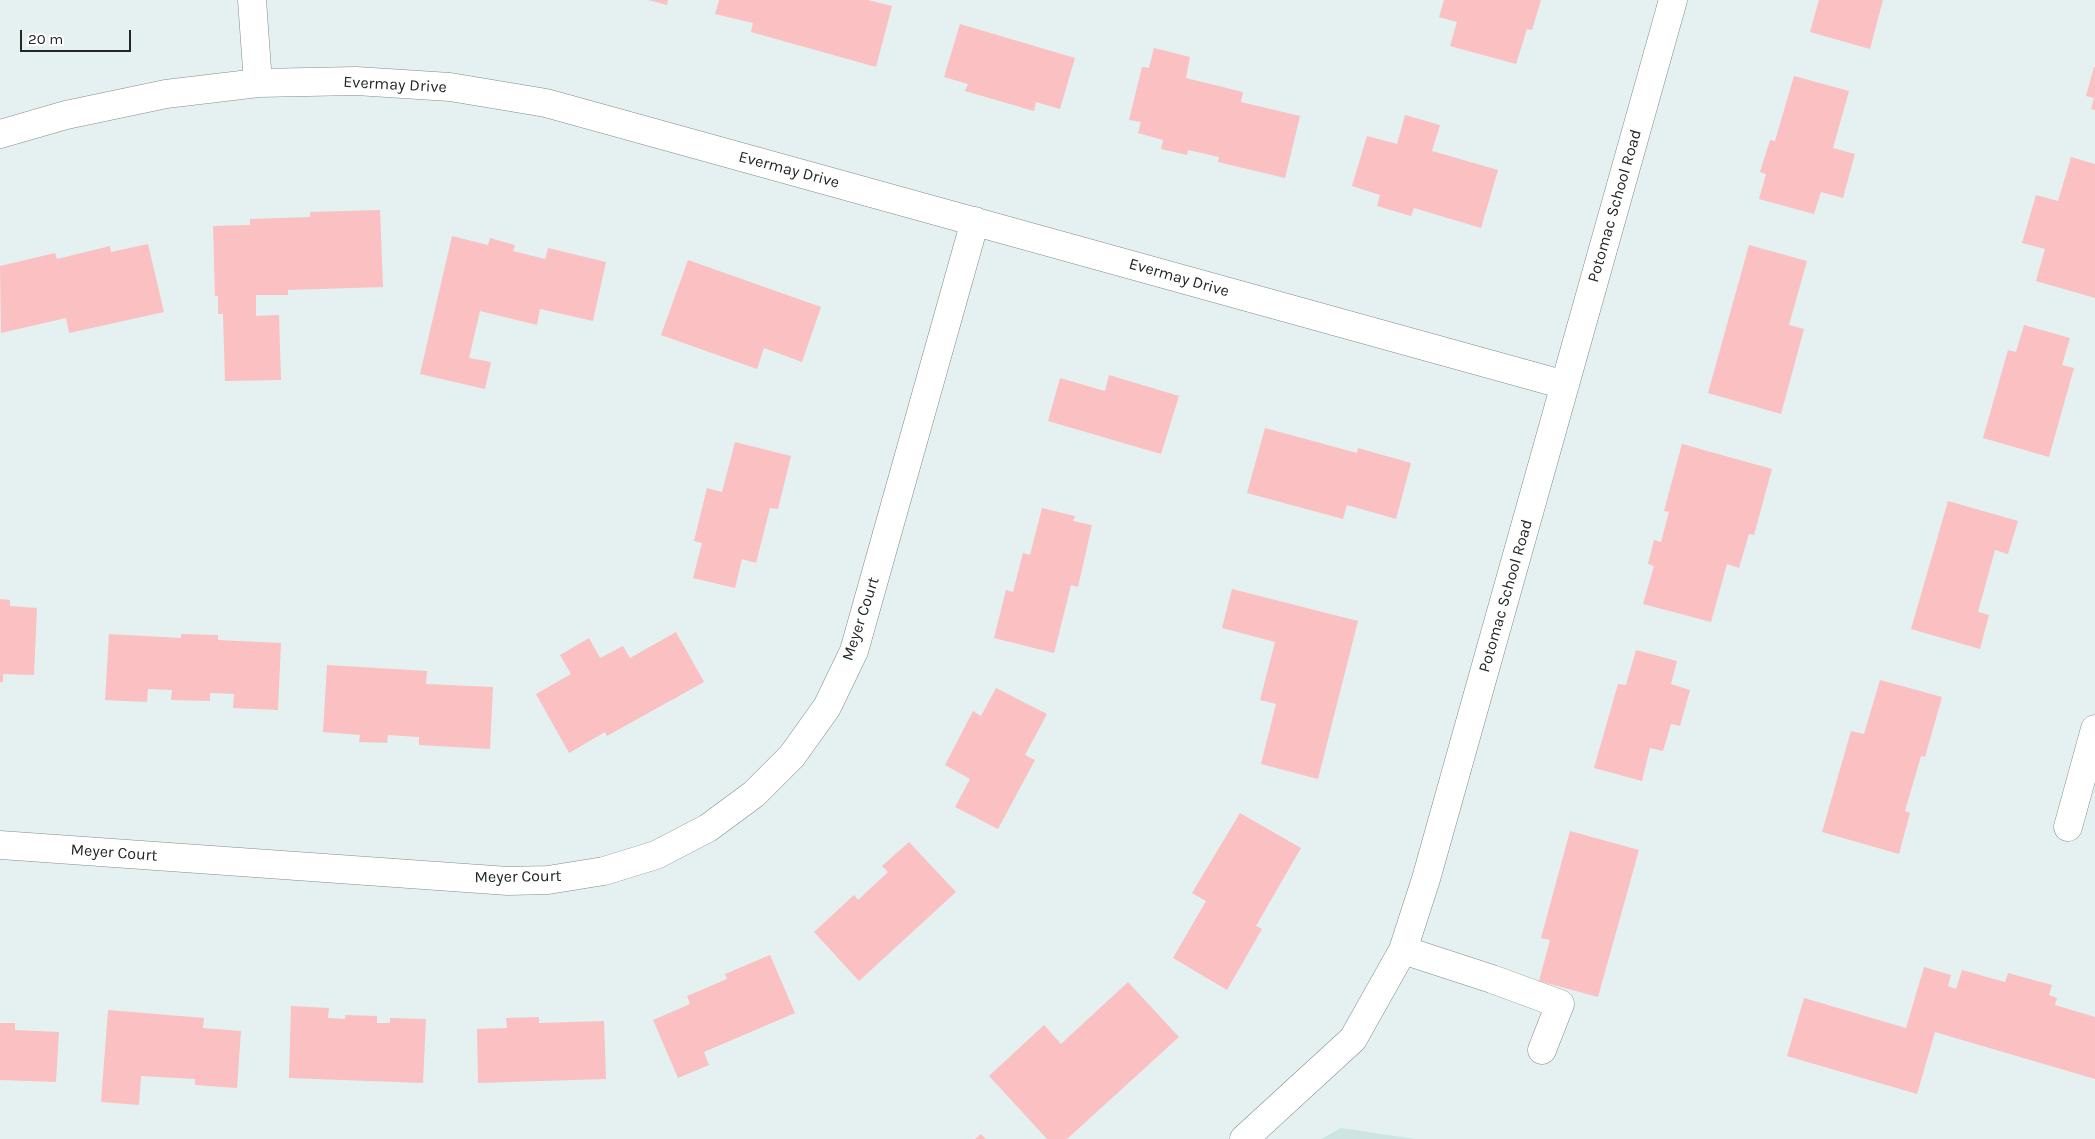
<!DOCTYPE html>
<html>
<head>
<meta charset="utf-8">
<style>
  body { margin:0 }
  #map { position:relative; width:2095px; height:1139px; overflow:hidden; background:#e4f1f0; font-family:Karla,sans-serif }
  canvas { display:block }
  .scale { position:absolute; left:20px; top:30px; width:111px; height:22px; box-sizing:border-box; border:2px solid #222626; border-top:0; padding-left:6px; font-size:15px; line-height:18px; white-space:nowrap; color:#222626; -webkit-text-stroke:4px #fff; paint-order:stroke }
</style>
</head>
<body>
<div id="map">
<canvas width="2095" height="1139"></canvas>
<div class="scale">20 m</div>
</div>
<script>
const c = document.querySelector('canvas').getContext('2d');
c.lineJoin = 'round';
function fill(path, color) {
  c.fillStyle = color;
  c.fill(path, 'evenodd');
}
function shape(rows) {
  const path = new Path2D();
  for (const r of rows) {
    path.moveTo(r[0], r[1]);
    for (let i = 2; i < r.length; i += 2) path.lineTo(r[i], r[i + 1]);
  }
  return path;
}
function strokePath(path, color, width, dash) {
  c.strokeStyle = color;
  c.lineWidth = width;
  c.lineCap = dash ? 'butt' : 'round';
  c.setLineDash(dash || []);
  c.stroke(path);
}
function write(font, color, halo, rows, align = 'center') {
  c.font = font + ' Karla,sans-serif';
  c.lineWidth = 4.5;
  c.setLineDash([]);
  c.textBaseline = 'middle';
  c.strokeStyle = halo;
  c.fillStyle = color;
  for (const [text, x, y, turn = 0] of rows) {
    c.save();
    c.translate(x, y);
    c.rotate((+turn || 0) * Math.PI / 180);
    c.textAlign = isNaN(turn) ? turn : align;
    if (halo) c.strokeText(text, 0, 0);
    c.fillText(text, 0, 0);
    c.restore();
  }
}
const built = shape([
  [1341,1128,1415,1139,1321,1139]
]);
const building = shape([
  [648,0,668,0,667,5],
  [719,0,868,0,892,6,876,67,751,32,753,23,715,14],
  [1444,0,1541,0,1532,30,1527,29,1516,64,1450,46,1457,22,1439,17],
  [1819,0,1883,0,1870,49,1810,32],
  [960,24,1075,58,1060,109,1036,102,1034,111,965,91,968,84,944,77],
  [1154,48,1190,57,1186,78,1243,92,1241,102,1300,116,1285,178,1218,162,1219,157,1188,150,1187,155,1161,149,1163,140,1138,133,1141,122,1129,120,1142,67,1149,68],
  [2094,67,2095,67,2095,110,2091,109,2094,98,2086,96],
  [1794,76,1849,91,1833,148,1855,154,1843,198,1821,192,1814,214,1759,199,1766,174,1760,172,1770,140,1775,141],
  [1405,115,1440,125,1432,151,1498,170,1481,228,1414,208,1411,216,1377,206,1380,195,1352,186,1367,136,1397,144],
  [2071,157,2095,164,2095,298,2036,281,2045,249,2022,243,2036,195,2058,201],
  [380,210,383,287,288,290,288,295,256,295,256,316,279,315,281,380,225,381,223,314,218,314,218,296,215,296,213,226,250,225,250,219,310,217,310,212],
  [452,236,488,245,490,238,515,245,513,251,545,259,548,248,606,262,593,321,540,309,537,325,480,311,469,358,491,362,485,389,420,374],
  [148,244,164,312,69,333,66,318,1,333,0,266,55,253,57,259,110,246,111,252],
  [1749,245,1807,261,1789,325,1804,329,1781,414,1708,393],
  [688,260,821,307,802,362,764,348,757,369,661,335],
  [2024,325,2070,338,2062,365,2074,368,2049,457,1983,438,2008,350,2016,352],
  [1109,375,1179,396,1161,454,1048,421,1060,378,1105,391],
  [1265,428,1357,453,1358,448,1411,463,1396,519,1347,505,1343,519,1247,493],
  [735,442,791,456,778,509,770,508,756,563,742,559,735,588,693,578,702,543,694,541,707,488,722,492],
  [1682,444,1772,469,1754,535,1749,534,1739,568,1727,564,1711,622,1643,604,1654,566,1648,564,1654,540,1661,542,1669,512,1664,511],
  [1948,501,2018,521,2008,554,1995,550,1978,612,1989,615,1980,649,1911,629],
  [1042,508,1075,516,1073,521,1092,525,1078,587,1071,585,1054,653,994,638,1006,590,1013,592,1023,553,1030,555],
  [1232,589,1358,621,1318,779,1261,764,1276,704,1260,700,1275,642,1222,628],
  [0,599,10,600,10,606,37,608,34,675,3,674,3,682,0,682],
  [676,632,704,682,607,736,605,732,569,753,536,694,571,674,560,655,589,638,600,658,623,646,630,658],
  [109,634,181,638,181,634,218,635,218,640,281,643,278,710,233,708,234,694,210,693,210,701,171,700,172,690,148,689,147,702,105,700],
  [1636,650,1677,661,1671,684,1690,690,1680,726,1671,724,1663,751,1650,748,1642,781,1594,768,1618,684,1626,685],
  [327,665,427,671,426,684,493,687,490,749,419,745,419,737,388,735,387,743,359,742,360,735,323,732],
  [1880,680,1942,697,1925,757,1921,756,1905,811,1910,813,1899,854,1822,832,1851,731,1864,734],
  [996,688,1047,714,1025,755,1035,760,998,829,955,807,970,779,945,765,973,711,981,716],
  [1240,813,1301,848,1256,926,1262,929,1227,990,1173,958,1206,901,1192,893],
  [1570,831,1639,850,1598,997,1539,981,1550,940,1541,938],
  [909,842,956,892,859,981,814,932,854,895,858,900,888,872,882,866],
  [770,955,795,1013,704,1052,709,1065,678,1078,653,1020,690,1004,687,996,727,979,725,974],
  [1924,967,1951,975,1948,986,1956,989,1962,970,2005,982,2008,973,2052,985,2049,995,2057,998,2055,1005,2095,1017,2095,1079,1935,1032,1917,1094,1787,1056,1804,998,1906,1028],
  [1128,982,1179,1037,1067,1139,1047,1139,989,1076,1044,1025,1061,1044],
  [291,1006,329,1008,328,1018,345,1019,345,1015,377,1016,377,1023,390,1023,390,1018,426,1019,423,1083,289,1078],
  [108,1010,204,1018,203,1028,241,1031,237,1088,195,1085,195,1079,141,1076,139,1105,101,1102],
  [539,1017,539,1023,604,1021,606,1079,478,1083,477,1029,507,1028,506,1018],
  [0,1023,15,1023,15,1030,59,1032,56,1082,0,1080],
  [981,1134,986,1139,975,1139]
]);
const minor = shape([
  [252,0,258,83],
  [0,134,66,115,166,94,258,83,356,81,450,87,546,103,1565,385],
  [2068,827,2095,729],
  [0,845,508,881,548,880,604,871,656,855,708,828,754,794,792,756,827,707,854,651,975,221],
  [1403,950,1492,979,1560,1004,1542,1050],
  [1244,1139,1353,1039,1403,950,1426,879,1673,0]
]);
const streetNames = [
  ["Evermay Drive",395,85,3],
  ["Evermay Drive",789,170,15],
  ["Potomac School Road",1615,206,-74],
  ["Evermay Drive",1179,278,16],
  ["Potomac School Road",1506,596,-74],
  ["Meyer Court",861,619,-72],
  ["Meyer Court",114,853,4],
  ["Meyer Court",518,877,-1]
];
fill(built, '#cee4e2');
fill(building, '#fac0c2');
strokePath(minor, '#828d8c', 29);
strokePath(minor, '#fff', 28);
write('16px', '#222626', '#fff', streetNames);
</script>
</body>
</html>
